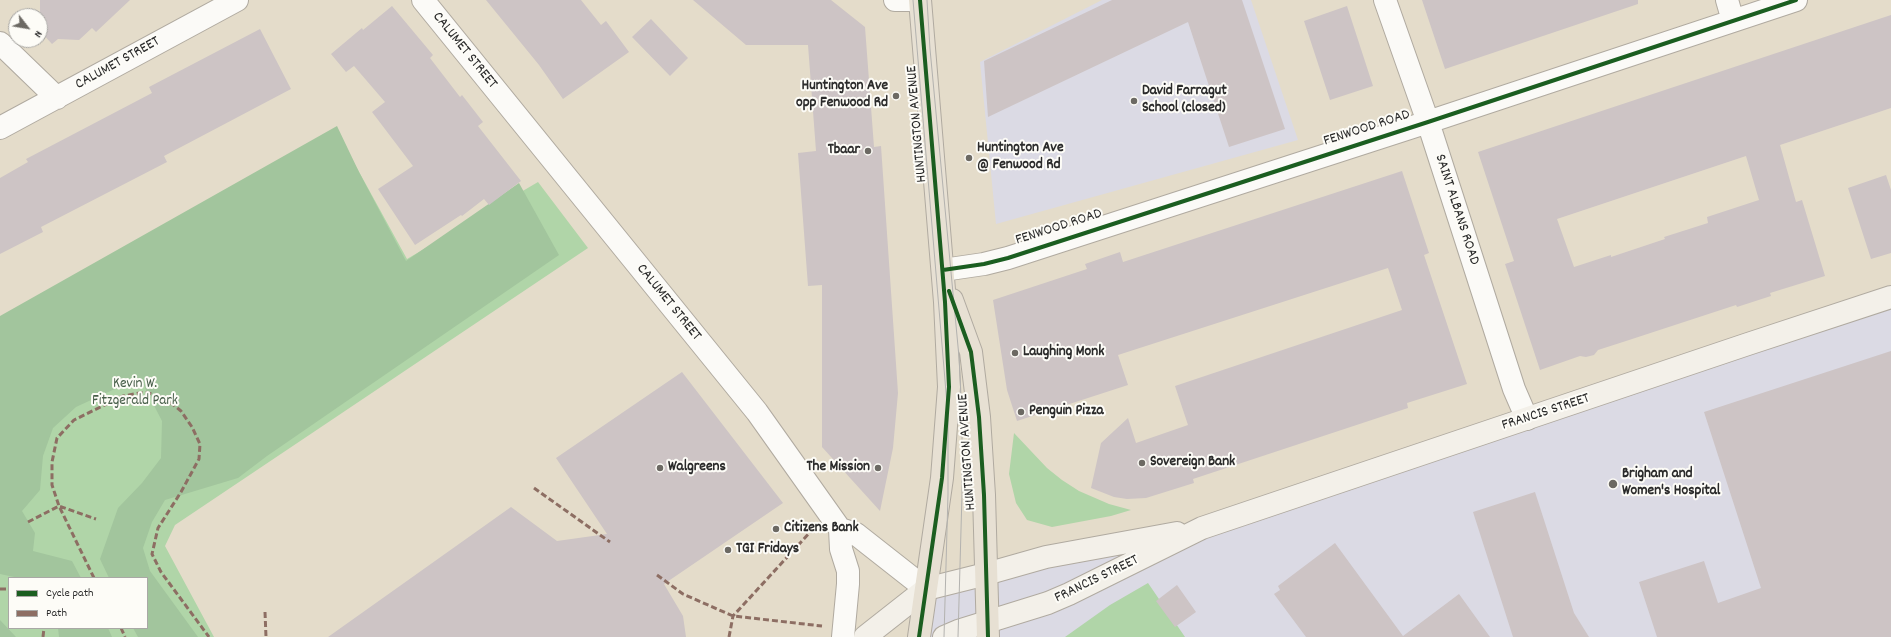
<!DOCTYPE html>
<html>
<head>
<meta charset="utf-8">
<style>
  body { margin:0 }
  #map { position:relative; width:1891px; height:637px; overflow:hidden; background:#e4dcca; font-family:Dekko,sans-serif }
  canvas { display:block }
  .legend { position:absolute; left:8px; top:577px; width:140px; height:52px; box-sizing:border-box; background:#fdfcf7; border:1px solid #a9a8a5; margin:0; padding:5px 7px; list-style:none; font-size:12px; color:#2b2b2b }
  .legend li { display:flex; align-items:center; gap:8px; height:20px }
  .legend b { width:20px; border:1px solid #a9a8a5 }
  .north { position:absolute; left:8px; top:8px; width:40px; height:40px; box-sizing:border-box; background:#fdfcf7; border:1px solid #a9a8a5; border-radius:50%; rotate:121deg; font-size:11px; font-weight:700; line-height:16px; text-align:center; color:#2b2b2b }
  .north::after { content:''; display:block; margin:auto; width:14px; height:18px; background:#6c6963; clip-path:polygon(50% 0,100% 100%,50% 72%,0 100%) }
</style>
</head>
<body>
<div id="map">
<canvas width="1891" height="637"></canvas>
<ul class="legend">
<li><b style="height:5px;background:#1b5e20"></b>Cycle path</li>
<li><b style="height:5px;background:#8d6e63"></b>Path</li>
</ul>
<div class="north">N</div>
</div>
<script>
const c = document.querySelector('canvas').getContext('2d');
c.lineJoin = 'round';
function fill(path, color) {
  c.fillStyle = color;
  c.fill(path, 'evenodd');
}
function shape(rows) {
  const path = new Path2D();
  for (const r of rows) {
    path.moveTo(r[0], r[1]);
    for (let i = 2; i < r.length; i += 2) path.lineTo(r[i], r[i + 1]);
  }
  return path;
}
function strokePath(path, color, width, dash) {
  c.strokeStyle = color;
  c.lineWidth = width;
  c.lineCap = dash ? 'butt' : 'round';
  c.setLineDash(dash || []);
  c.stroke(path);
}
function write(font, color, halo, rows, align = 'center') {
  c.font = font + ' Dekko,sans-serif';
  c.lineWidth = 4;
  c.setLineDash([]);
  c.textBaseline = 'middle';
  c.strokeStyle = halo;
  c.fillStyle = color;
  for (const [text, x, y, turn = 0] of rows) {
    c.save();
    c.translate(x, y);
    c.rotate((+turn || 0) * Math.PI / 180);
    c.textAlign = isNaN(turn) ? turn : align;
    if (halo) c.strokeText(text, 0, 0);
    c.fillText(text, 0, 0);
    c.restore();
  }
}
const built = shape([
  [1102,0,1251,0,1298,140,996,224,980,62],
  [1891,297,1891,637,919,637,926,589,1202,528]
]);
const green = shape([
  [336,130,407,259,538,182,588,248,175,525,165,546,214,637,0,637,0,317],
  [9,578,147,578,147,628,9,628],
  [1014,433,1047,468,1062,480,1079,491,1109,504,1131,510,1111,516,1052,527,1027,520,1016,503,1009,474],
  [1148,583,1185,637,1065,637,1110,605]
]);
const forest = shape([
  [337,126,359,172,406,261,519,183,559,255,267,456,238,478,165,500,152,522,143,548,150,571,198,637,138,637,133,628,147,628,147,578,109,578,100,559,118,508,142,483,161,458,162,421,143,384,117,388,76,407,53,428,43,456,40,490,22,511,35,533,33,551,72,561,81,578,19,578,0,574,0,316],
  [0,620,16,637,0,637],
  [58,628,108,628,112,637,59,637]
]);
const building = shape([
  [40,0,130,0,96,32,92,28,79,40,58,39,52,44,40,31],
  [486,0,581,0,601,25,606,21,629,52,563,99,539,65],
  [693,0,831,0,865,27,874,147,881,146,898,393,893,448,880,511,822,447,822,285,808,286,798,153,816,151,808,45,746,45],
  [1112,0,1242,0,1285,129,1229,147,1188,22,988,117,984,61],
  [1422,0,1638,0,1638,4,1445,69],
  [392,6,433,55,430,58,460,97,462,95,483,122,478,126,521,181,489,205,484,199,462,216,461,215,415,245,378,189,413,166,372,112,385,102,354,66,346,72,331,54,362,28,363,30],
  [1347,6,1373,86,1330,100,1304,21],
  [1891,15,1891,108,1780,145,1796,202,1802,200,1825,276,1770,293,1771,296,1737,307,1736,305,1626,341,1598,350,1594,355,1586,357,1580,356,1540,370,1505,264,1514,261,1478,152],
  [1746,156,1759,200,1707,217,1708,223,1664,237,1665,239,1611,257,1611,255,1574,267,1557,219],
  [651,19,688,58,670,76,632,37],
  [260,29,291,89,164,156,167,162,41,227,43,232,0,254,0,178,28,162,26,159,152,93,149,87],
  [1402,171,1429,253,1424,255,1467,384,1407,403,1408,408,1193,479,1194,483,1146,498,1127,499,1114,497,1091,488,1101,443,1128,418,1136,443,1188,425,1175,386,1402,310,1388,268,1118,355,1128,385,1017,421,1007,390,993,300,1087,269,1085,264,1120,252,1123,262],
  [1886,175,1891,190,1891,253,1871,259,1848,188],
  [1891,351,1891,637,1657,637,1639,582,1704,561,1718,603,1761,588,1704,412],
  [682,372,783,503,664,584,683,616,686,637,328,637,511,507,557,541,607,534,556,458],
  [1535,492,1574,613,1589,637,1513,637,1473,512],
  [1335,543,1403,636,1459,594,1490,637,1306,637,1274,594,1280,590,1278,586],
  [1177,585,1196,612,1175,627,1156,601]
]);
const street = shape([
  [423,0,757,412,840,529,856,534,926,589],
  [895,0,920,0],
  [1385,0,1428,122,1514,389,1527,419],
  [1727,0,1733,21],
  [0,43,57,98],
  [0,128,237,0],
  [943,270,984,264,1008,258,1428,122,1796,0],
  [840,529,841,549,848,571,848,584,843,637]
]);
const secondary = shape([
  [865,637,926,589,986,574,1046,557,1177,533],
  [944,637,958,631,1048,603,1069,594,1202,528,1748,344,1891,297]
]);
const primary = shape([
  [952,300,971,352,979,417,984,495,988,637],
  [919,637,942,478,949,387,945,302,920,0]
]);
const tram = shape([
  [913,0,948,416,948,494,944,637],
  [927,0,930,49,959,357,962,415,962,494,958,637]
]);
const quiet = shape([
  [534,488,610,542],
  [28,522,59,506,96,519],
  [657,575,683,594,733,616,822,626],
  [94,578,59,506,52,485,52,462,57,438,74,420,123,396,145,392,165,398,181,411,192,427,200,444,199,459,181,492,158,528,152,554,161,572,209,637],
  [0,589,9,589],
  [265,612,266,637],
  [121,628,125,637],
  [43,637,44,628],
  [729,637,733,616,813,529]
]);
const cycleway = shape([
  [943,270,984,264,1008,258,1428,122,1796,0],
  [949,291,971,352,979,417,984,495,988,637],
  [919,637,942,478,949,387,945,302,920,0]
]);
const markers = [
  [896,96,4,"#6c6963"],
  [1134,101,4,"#6c6963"],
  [868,151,4,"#6c6963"],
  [969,158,4,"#6c6963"],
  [1015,353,4,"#6c6963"],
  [1021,412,4,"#6c6963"],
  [1142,463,4,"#6c6963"],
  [660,468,4,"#6c6963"],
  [878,468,4,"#6c6963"],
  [1613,484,5,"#6c6963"],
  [776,529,4,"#6c6963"],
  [728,550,4,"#6c6963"]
];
const streetNames = [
  ["CALUMET STREET",464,51,51],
  ["CALUMET STREET",118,64,-29],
  ["HUNTINGTON AVENUE",918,124,-95],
  ["FENWOOD ROAD",1367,129,-18],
  ["SAINT ALBANS ROAD",1456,210,72],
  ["FENWOOD ROAD",1059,228,-18],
  ["CALUMET STREET",668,303,51],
  ["FRANCIS STREET",1546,413,-18],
  ["HUNTINGTON AVENUE",968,452,-94],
  ["FRANCIS STREET",1097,580,-26]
];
const poiNames = [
  ["Huntington Ave",888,87,"right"],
  ["opp Fenwood Rd",888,104,"right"],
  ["David Farragut",1142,92],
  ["School (closed)",1142,109],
  ["Huntington Ave",977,149],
  ["@ Fenwood Rd",977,166],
  ["Tbaar",860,151,"right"],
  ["Laughing Monk",1023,353],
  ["Penguin Pizza",1029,412],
  ["Sovereign Bank",1150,463],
  ["Walgreens",668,468],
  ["The Mission",870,468,"right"],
  ["Brigham and",1622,475],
  ["Women's Hospital",1622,492],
  ["Citizens Bank",784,529],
  ["TGI Fridays",736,550]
];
const parkNames = [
  ["Kevin W.",135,385],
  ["Fitzgerald Park",135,402]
];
fill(built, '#dbdae4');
fill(green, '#b0d5a8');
fill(forest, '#a2c59d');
fill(building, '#cdc4c5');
strokePath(street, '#b0aaa0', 24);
strokePath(secondary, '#b0aaa0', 24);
strokePath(primary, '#b0aaa0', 24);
strokePath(street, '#fbfaf7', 22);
strokePath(secondary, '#f3f0e9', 22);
strokePath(primary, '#e7e0d3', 22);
strokePath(tram, '#b3b2af', 1);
strokePath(quiet, '#8d6e63', 3, [6, 3]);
strokePath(cycleway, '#1b5e20', 4);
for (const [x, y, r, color] of markers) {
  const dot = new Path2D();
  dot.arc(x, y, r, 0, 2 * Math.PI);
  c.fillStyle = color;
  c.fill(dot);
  strokePath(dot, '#fdfcf7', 1.5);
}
write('15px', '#2b2b2b', '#fdfcf7', streetNames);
write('bold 15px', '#2b2b2b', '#fdfcf7', poiNames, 'left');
write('15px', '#465d48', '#fdfcf7', parkNames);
</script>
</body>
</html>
